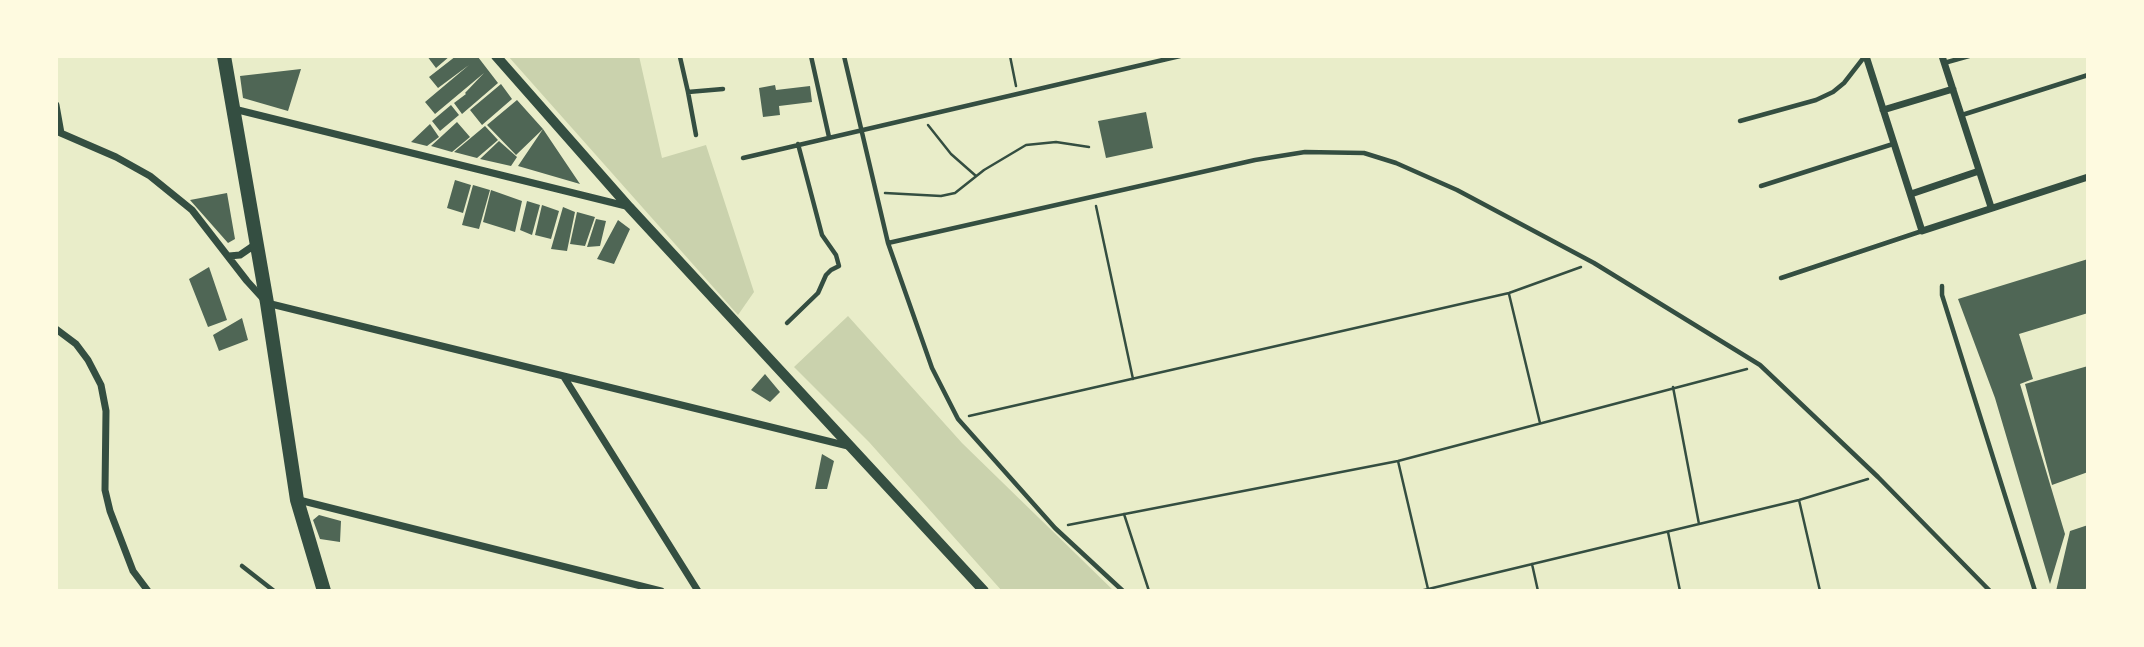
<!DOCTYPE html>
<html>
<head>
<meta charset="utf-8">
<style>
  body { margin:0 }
  #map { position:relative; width:2144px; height:647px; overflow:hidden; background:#e9edc9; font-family:Raleway,sans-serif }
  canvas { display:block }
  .frame { position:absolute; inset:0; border:58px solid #fefae0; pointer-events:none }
</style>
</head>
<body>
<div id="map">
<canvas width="2144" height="647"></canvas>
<div class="frame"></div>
</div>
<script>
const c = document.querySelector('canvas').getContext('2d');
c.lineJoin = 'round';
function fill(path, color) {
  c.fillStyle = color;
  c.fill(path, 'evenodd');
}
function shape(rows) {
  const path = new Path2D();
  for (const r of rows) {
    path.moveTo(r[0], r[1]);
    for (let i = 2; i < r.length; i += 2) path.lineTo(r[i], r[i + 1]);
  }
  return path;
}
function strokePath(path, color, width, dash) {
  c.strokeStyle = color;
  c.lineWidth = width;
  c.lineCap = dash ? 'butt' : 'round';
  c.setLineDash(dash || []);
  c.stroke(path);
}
const green = shape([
  [508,56,639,56,662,158,706,145,754,292,738,315],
  [848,316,962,443,1114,591,1002,591,869,442,794,367]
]);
const building = shape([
  [427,56,450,56,436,68],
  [456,56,478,57,498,83,462,114,454,103,466,94,465,93,484,73,435,114,425,102,469,65,438,88,429,77],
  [301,69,288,111,243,98,240,76],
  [501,84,512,99,482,125,470,110],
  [775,85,776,90,810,86,812,102,779,106,780,115,763,117,759,88],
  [517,100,543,129,516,155,487,125],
  [451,105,459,115,440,131,432,121],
  [1146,112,1153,148,1106,158,1098,121],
  [457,122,470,137,452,152,431,146],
  [430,124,439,137,427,146,411,142],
  [485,126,498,140,477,158,454,152],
  [543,129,580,184,518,166],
  [499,141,517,157,511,166,480,159],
  [455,180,471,185,463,213,447,208],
  [473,185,490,190,479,229,462,225],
  [491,190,522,201,515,232,483,222],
  [227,193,235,239,228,243,190,200],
  [527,201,540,205,532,235,520,230],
  [542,205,559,211,551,239,535,235],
  [563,207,575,212,567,251,551,249],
  [577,212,595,217,585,246,570,244],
  [596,219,606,221,600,246,587,247],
  [618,220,630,229,614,264,597,259],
  [2088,259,2088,313,2019,334,2033,379,2020,384,2065,534,2050,584,1995,398,1958,299],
  [209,267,227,320,208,327,189,279],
  [242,318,248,340,219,351,213,335],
  [2088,366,2088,472,2052,485,2025,384],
  [765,374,780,392,770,402,751,390],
  [822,454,834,461,827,489,815,489],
  [319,515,341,521,340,542,320,539,313,520],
  [2088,525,2088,588,2079,591,2056,591,2070,531]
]);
const path = shape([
  [1010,56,1016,86],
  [928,125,951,154,976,176],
  [885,193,941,196,955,193,984,170,1026,145,1056,142,1089,147],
  [1096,206,1133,379],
  [1509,294,1540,423],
  [1673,387,1699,524],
  [969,416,1509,293,1581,267],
  [1398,461,1428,589],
  [1799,500,1820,591],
  [1124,514,1149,591],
  [1068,525,1398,461,1747,369],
  [1668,532,1680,591],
  [1532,564,1538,591],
  [1420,591,1799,500,1868,479]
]);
const service = shape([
  [811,56,829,137],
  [844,56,888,243,932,368,958,419,1055,528,1123,591],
  [680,57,688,92],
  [1944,63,1969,56],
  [1962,115,2088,75],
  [1740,121,1816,100,1833,92,1844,83,1865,56],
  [696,135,688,92,723,89],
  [743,158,1180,56],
  [1761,186,1893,144],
  [888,243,1255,160,1305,152,1364,153,1396,163,1457,190,1594,263,1760,365,1878,477,1990,591],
  [1781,278,1922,231],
  [1942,286,1942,295,2035,591],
  [787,323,818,293,826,275,831,270,839,266,836,255,822,235,798,144],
  [242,566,274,591]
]);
const minor = shape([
  [1866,56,1922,231,2088,177],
  [1942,56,1991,207],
  [56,105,61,133],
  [234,109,626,206],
  [1883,110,1953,89],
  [56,131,116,157,150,176,192,210,247,281,267,303,848,446],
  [1911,194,1979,171],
  [229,256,240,255,256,244],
  [56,329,76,344,88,360,101,385,106,411,105,490,110,511,133,571,148,591],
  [564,377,698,591],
  [299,500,661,591]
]);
const tertiary = shape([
  [496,56,629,207,984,591]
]);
const primary = shape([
  [224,56,267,303,297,500,324,591]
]);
fill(green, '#cad2ad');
fill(building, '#4f6655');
strokePath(path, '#344e41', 2.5);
strokePath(service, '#344e41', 4.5);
strokePath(minor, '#344e41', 7);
strokePath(tertiary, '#344e41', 10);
strokePath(primary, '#344e41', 14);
</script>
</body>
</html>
